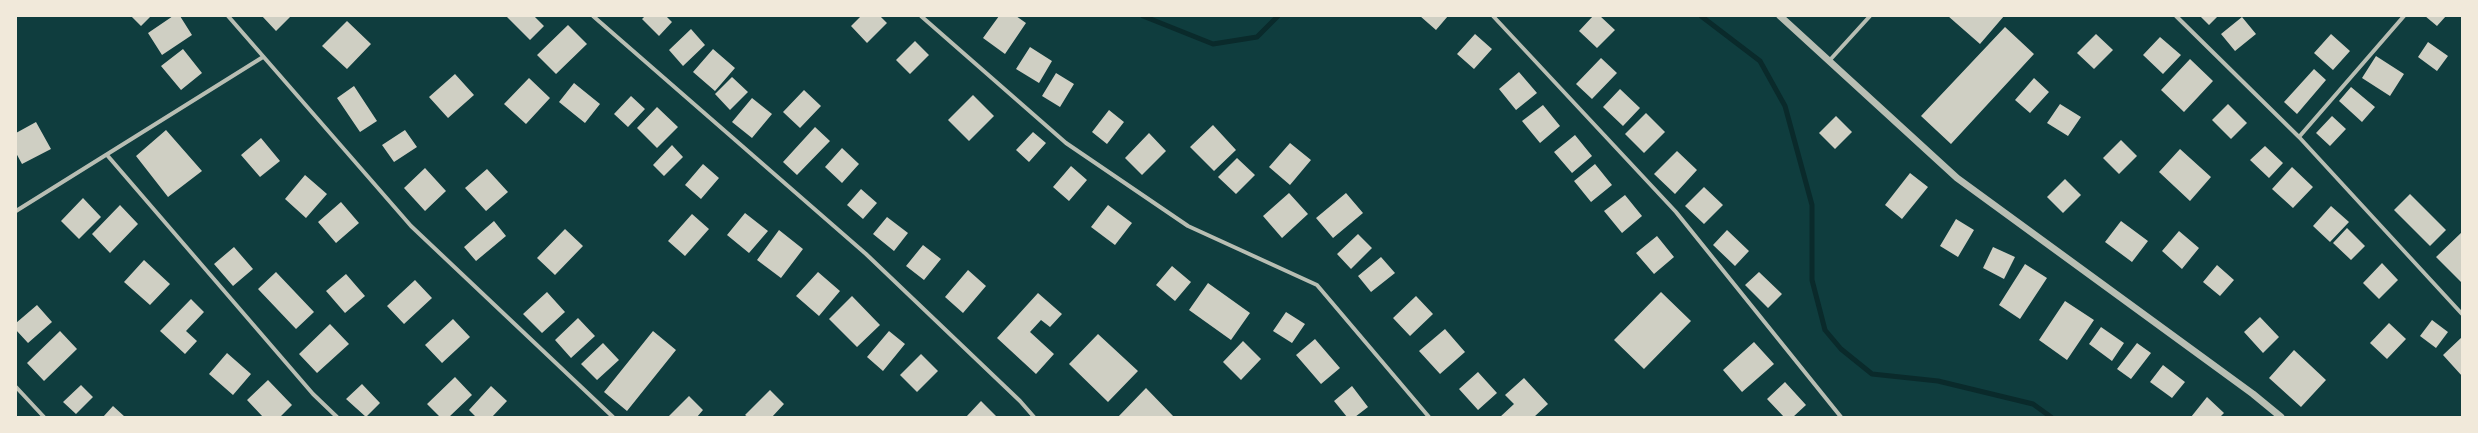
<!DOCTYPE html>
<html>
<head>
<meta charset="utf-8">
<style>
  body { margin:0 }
  #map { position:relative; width:2478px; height:433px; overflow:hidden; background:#0f3d3e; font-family:"DM Sans",sans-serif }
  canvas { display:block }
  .frame { position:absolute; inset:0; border:17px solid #f1e9da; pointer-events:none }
</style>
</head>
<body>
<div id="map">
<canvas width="2478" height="433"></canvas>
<div class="frame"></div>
</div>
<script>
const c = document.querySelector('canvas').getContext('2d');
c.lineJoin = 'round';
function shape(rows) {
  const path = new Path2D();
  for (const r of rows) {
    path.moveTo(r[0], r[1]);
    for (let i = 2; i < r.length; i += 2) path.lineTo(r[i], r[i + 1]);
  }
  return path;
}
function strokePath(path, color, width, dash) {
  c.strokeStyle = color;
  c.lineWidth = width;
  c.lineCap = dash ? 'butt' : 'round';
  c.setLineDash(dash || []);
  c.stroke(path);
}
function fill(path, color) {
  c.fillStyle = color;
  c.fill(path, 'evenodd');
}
const stream = shape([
  [1143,16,1213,44,1257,37,1278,16],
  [1701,16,1760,61,1785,106,1812,205,1812,280,1825,330,1841,349,1872,374,1938,381,2033,404,2051,417]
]);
const building = shape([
  [131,16,151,16,141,26],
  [173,16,180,16,192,35,162,55,148,33],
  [262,16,291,16,276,31],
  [506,16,534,16,544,26,530,40],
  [645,16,666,16,672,22,659,36,642,19],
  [861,16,880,16,887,23,867,43,851,26],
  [999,16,1016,16,1026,23,1005,54,983,38],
  [1420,16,1448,16,1436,30],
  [1593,16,1600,16,1615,30,1597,48,1579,31],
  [1948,16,2004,16,1980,44],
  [2200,16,2218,16,2209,25],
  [2425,16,2446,16,2437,26],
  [2242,17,2256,34,2235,51,2221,34],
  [347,21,371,44,347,69,322,46],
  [568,25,587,44,556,74,537,55],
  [2005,27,2034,54,1951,144,1921,116],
  [691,29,705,45,683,66,669,50],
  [1475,34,1492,49,1474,69,1457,54],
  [2096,34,2113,50,2094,69,2077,53],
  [2331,34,2350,51,2333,70,2314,53],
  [2160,37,2181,55,2163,74,2143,55],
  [915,41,929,55,910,74,896,60],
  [2428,42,2448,56,2437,71,2418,57],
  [1030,47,1052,61,1039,83,1016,69],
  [183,49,202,73,181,90,161,66],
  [713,49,735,68,715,91,693,72],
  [2376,56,2404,74,2390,96,2362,78],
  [1601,58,1617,73,1592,99,1576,84],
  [2190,59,2213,81,2184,112,2161,90],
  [2314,69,2326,80,2297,114,2284,102],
  [1519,72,1537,93,1516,110,1499,89],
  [1056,73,1074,84,1060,107,1042,96],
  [455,74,474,95,448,118,429,97],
  [732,77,748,92,730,110,715,94],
  [529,78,550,98,526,124,504,104],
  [2034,78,2049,92,2030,113,2015,100],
  [574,83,600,104,585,123,559,102],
  [354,86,377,121,360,132,337,98],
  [2351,87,2375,107,2362,122,2339,101],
  [1620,89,1640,108,1623,126,1603,107],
  [804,90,821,106,800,128,783,112],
  [973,95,994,116,969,141,948,120],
  [631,96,645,109,628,127,614,114],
  [752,98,772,114,752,138,732,122],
  [2060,104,2081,117,2068,136,2047,123],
  [2228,104,2247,123,2231,139,2212,120],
  [1543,105,1560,126,1540,143,1522,121],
  [657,107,678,127,657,148,637,128],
  [1109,110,1124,122,1107,144,1092,132],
  [1646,113,1665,132,1644,153,1625,134],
  [1836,116,1852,132,1835,149,1819,133],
  [2332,116,2346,129,2330,146,2316,133],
  [36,122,51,149,22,164,16,153,16,133],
  [1213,125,1236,150,1214,171,1190,147],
  [815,127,830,141,797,175,783,162],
  [166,130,202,171,168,197,136,156],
  [405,130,417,147,394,162,382,145],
  [1033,132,1046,143,1029,162,1016,150],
  [1149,133,1166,151,1142,175,1125,158],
  [1575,135,1592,156,1572,173,1554,152],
  [261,138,280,161,260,177,241,155],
  [2121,140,2137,156,2119,174,2103,158],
  [1290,143,1311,160,1290,185,1269,167],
  [672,145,683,157,664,176,653,165],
  [2265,146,2283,163,2269,178,2250,160],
  [842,148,859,164,842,183,825,167],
  [2180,149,2211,177,2190,201,2159,172],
  [1677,151,1697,170,1675,194,1654,174],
  [1237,158,1255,175,1236,194,1218,177],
  [703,164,719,178,701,199,685,185],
  [1595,164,1612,185,1591,202,1574,181],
  [1071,166,1087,180,1069,201,1053,187],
  [2292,167,2313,187,2293,208,2272,189],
  [425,168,446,191,425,211,404,188],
  [487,169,508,192,486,211,465,188],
  [1910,173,1928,187,1902,219,1885,205],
  [305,175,327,194,306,218,285,199],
  [2065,179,2081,195,2063,213,2047,197],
  [1704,187,1723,205,1704,224,1685,206],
  [861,189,877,203,863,219,847,205],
  [1289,193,1308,214,1282,238,1263,216],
  [1346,193,1363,213,1333,238,1316,218],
  [2410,194,2446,230,2430,246,2394,210],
  [1625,195,1642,216,1622,233,1604,211],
  [83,198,101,217,79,239,61,221],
  [341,202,359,223,336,243,318,222],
  [120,205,138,224,110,253,92,234],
  [1108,205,1132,223,1115,245,1091,227],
  [2331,206,2349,222,2330,242,2313,226],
  [745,213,768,231,749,253,727,235],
  [692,214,709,229,685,256,668,241],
  [887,217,908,233,894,251,873,234],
  [1956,219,1974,230,1958,257,1940,246],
  [494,221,506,236,476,261,464,247],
  [2121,221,2148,241,2132,262,2105,242],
  [2347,228,2365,246,2351,260,2333,243],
  [565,229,583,246,555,275,537,258],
  [779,230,803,249,781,278,757,260],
  [1727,230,1749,251,1735,266,1713,245],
  [2179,231,2199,248,2182,269,2162,251],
  [2462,232,2462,283,2436,257],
  [1358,234,1372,248,1351,269,1337,254],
  [1657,236,1674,257,1654,274,1636,253],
  [923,245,941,259,924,280,906,266],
  [234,247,253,269,233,286,214,264],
  [1993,247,2015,257,2004,279,1983,268],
  [1381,257,1395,273,1371,292,1358,276],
  [144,260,170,284,150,305,124,282],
  [2382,263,2398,280,2379,299,2363,283],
  [2025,264,2047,278,2020,319,1999,305],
  [2217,265,2234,280,2220,296,2203,282],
  [1172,266,1191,282,1175,301,1156,285],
  [968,270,986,286,963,313,945,297],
  [276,272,314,312,296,329,258,289],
  [818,272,840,291,819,316,796,296],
  [1759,272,1782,294,1768,308,1745,285],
  [346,274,365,296,345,313,326,291],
  [415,280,432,298,404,324,387,306],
  [1208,283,1250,313,1231,340,1189,310],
  [547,292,565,312,542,333,523,314],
  [1661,292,1691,321,1644,369,1614,340],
  [1038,293,1062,314,1050,327,1041,320,1030,332,1054,354,1036,374,997,338],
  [852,296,880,325,857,347,829,319],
  [1416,296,1433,314,1410,336,1393,318],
  [191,299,204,312,186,331,197,341,185,354,160,331],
  [2065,301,2094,320,2067,360,2039,340],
  [37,305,52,322,28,343,16,330,16,323],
  [1286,312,1305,324,1292,343,1273,331],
  [2260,317,2279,337,2263,353,2244,332],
  [578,318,595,336,571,358,555,340],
  [453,319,470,337,442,363,425,345],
  [2432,320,2448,332,2436,348,2420,336],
  [2389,323,2406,339,2387,359,2370,343],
  [330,324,349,344,317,373,299,354],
  [2101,327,2124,343,2112,361,2089,344],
  [1445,329,1465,352,1440,374,1419,351],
  [60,331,77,349,44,381,27,363],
  [653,331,676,350,627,411,604,392],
  [889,331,905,344,883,371,867,357],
  [1098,334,1138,371,1108,402,1069,364],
  [2462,337,2462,376,2443,355],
  [1315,339,1340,368,1321,384,1296,355],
  [1243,341,1261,359,1241,380,1223,362],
  [1754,342,1774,364,1742,392,1723,370],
  [603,343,619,360,597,380,581,364],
  [2137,343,2151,353,2131,379,2117,369],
  [2294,350,2326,380,2301,407,2269,378],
  [227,353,251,374,233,395,209,374],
  [921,354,938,371,917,392,900,375],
  [2163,365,2185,382,2172,398,2150,382],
  [1478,372,1497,393,1478,410,1459,389],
  [455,377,472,395,449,417,440,417,427,404],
  [1524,378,1548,404,1534,417,1500,417,1514,404,1505,395],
  [268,380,292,405,280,417,263,417,247,400],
  [1785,382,1806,405,1793,417,1784,417,1767,399],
  [362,384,380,403,366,417,346,399],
  [81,385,93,397,76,414,63,402],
  [491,386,507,401,492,417,476,417,469,410],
  [1352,386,1368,407,1355,417,1347,417,1334,401],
  [1146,388,1174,417,1118,417],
  [770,390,784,404,772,417,748,417,745,415],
  [689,396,703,410,697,417,668,417],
  [2207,397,2224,413,2220,417,2191,417],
  [981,401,997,417,966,417],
  [113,406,125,417,103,417]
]);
const minor = shape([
  [228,16,411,226,613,417],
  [593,16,866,254,1020,401,1034,417],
  [921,16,1066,143,1188,226,1317,285,1429,417],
  [1493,16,1676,212,1841,417],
  [2176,16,2299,137,2462,314],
  [1829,61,1870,16],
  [2299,137,2404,16],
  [107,155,313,394,337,417],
  [16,211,263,57],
  [16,387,44,417]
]);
const tertiary = shape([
  [1780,16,1957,178,2253,394,2281,417]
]);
strokePath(stream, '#0a2a2b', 5);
fill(building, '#cfcfc3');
strokePath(minor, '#b8beb3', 4);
strokePath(tertiary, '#b8beb3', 7);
</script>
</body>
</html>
